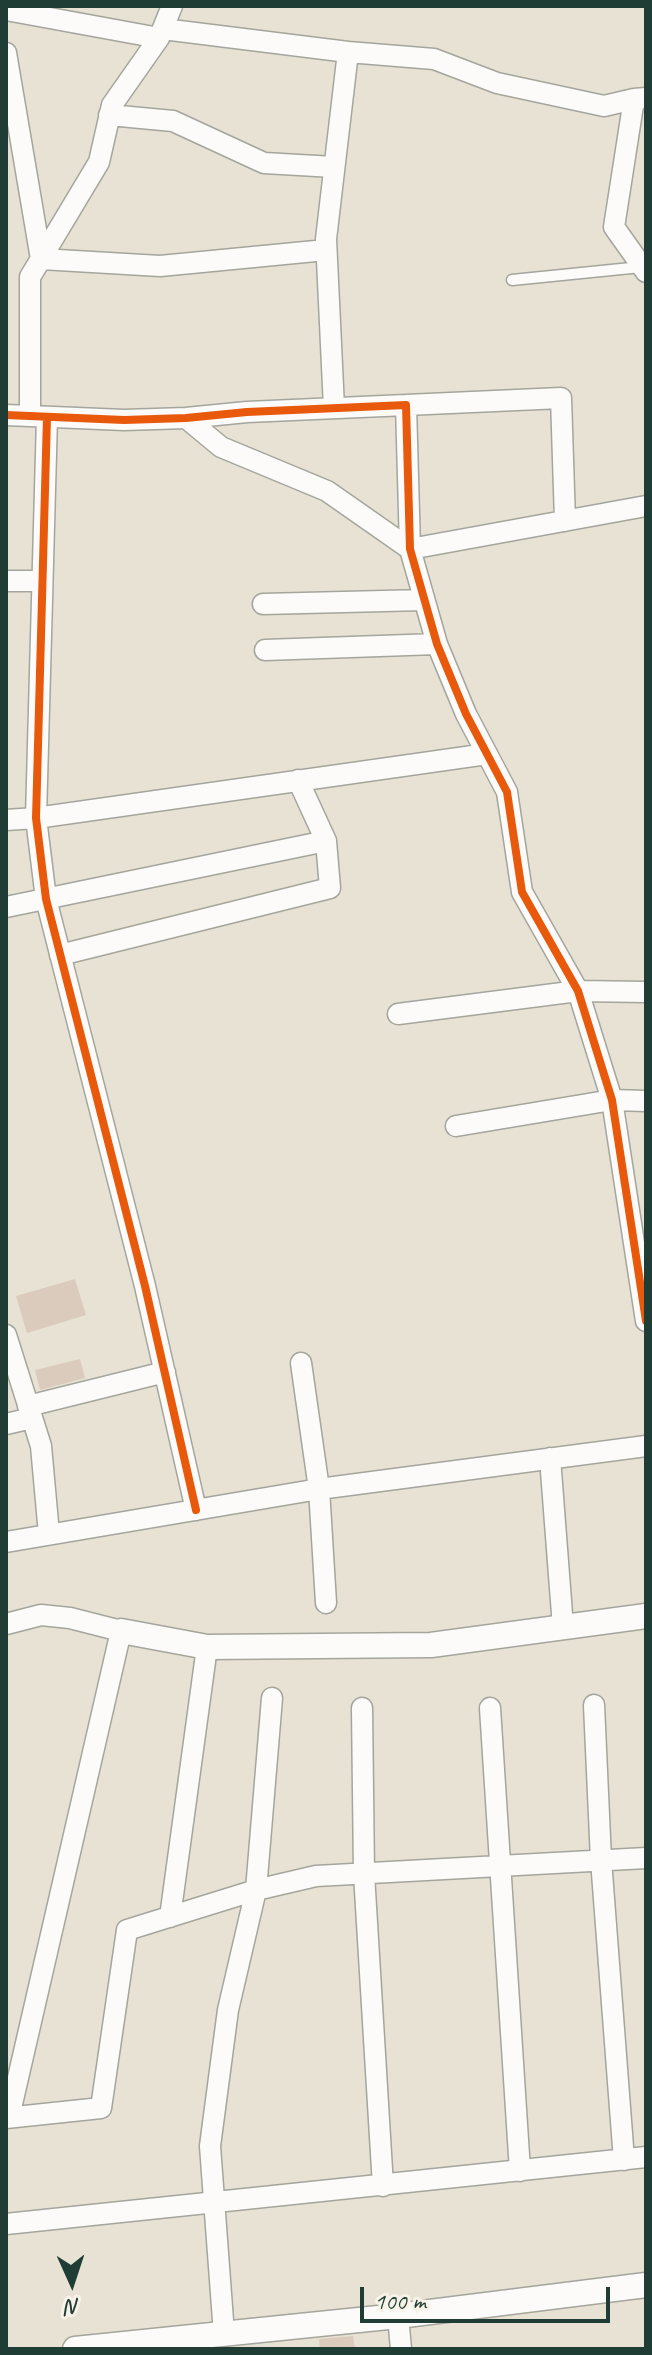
<!DOCTYPE html>
<html>
<head>
<meta charset="utf-8">
<style>
  body { margin:0 }
  #map { position:relative; width:652px; height:2355px; overflow:hidden; background:#e8e2d4; font-family:Caveat,sans-serif }
  canvas { display:block }
  .frame { position:absolute; inset:0; border:8px solid #1f3d34; pointer-events:none }
  .north { position:absolute; left:32px; top:2243px; width:80px; height:80px; -webkit-text-stroke:6px #f7f3e8; paint-order:stroke; rotate:177deg; font-size:22px; font-weight:700; line-height:32px; text-align:center; color:#1f3d34 }
  .north::after { content:''; display:block; margin:auto; width:28px; height:36px; background:#1f3d34; clip-path:polygon(50% 0,100% 100%,50% 72%,0 100%) }
  .scale { position:absolute; left:360px; top:2287px; width:250px; height:36px; box-sizing:border-box; border:4px solid #1f3d34; border-top:0; padding-left:10px; font-size:24px; line-height:28px; white-space:nowrap; color:#1f3d34; -webkit-text-stroke:6px #f7f3e8; paint-order:stroke }
</style>
</head>
<body>
<div id="map">
<canvas width="652" height="2355"></canvas>
<div class="frame"></div>
<div class="north">N</div>
<div class="scale">100 m</div>
</div>
<script>
const c = document.querySelector('canvas').getContext('2d');
c.lineJoin = 'round';
function fill(path, color) {
  c.fillStyle = color;
  c.fill(path, 'evenodd');
}
function shape(rows) {
  const path = new Path2D();
  for (const r of rows) {
    path.moveTo(r[0], r[1]);
    for (let i = 2; i < r.length; i += 2) path.lineTo(r[i], r[i + 1]);
  }
  return path;
}
function strokePath(path, color, width, dash) {
  c.strokeStyle = color;
  c.lineWidth = width;
  c.lineCap = dash ? 'butt' : 'round';
  c.setLineDash(dash || []);
  c.stroke(path);
}
const building = shape([
  [75,1279,86,1315,27,1333,16,1296],
  [80,1359,85,1378,40,1390,35,1370],
  [353,2336,355,2349,320,2349,319,2339]
]);
const service = shape([
  [512,280,641,267]
]);
const minor = shape([
  [6,10,159,38],
  [163,29,348,52,326,239,334,408],
  [348,52,434,59,497,83,604,106,634,99],
  [6,53,41,259,160,266,326,250],
  [646,98,634,99,614,227,646,272],
  [109,115,173,121,264,163,334,167],
  [406,405,561,398,565,521],
  [6,415,124,420,186,418,247,412,406,405,410,549,437,644,466,714,507,792,522,892,578,991,612,1100,646,1321],
  [30,416,30,277,99,162,112,105,159,38,172,6],
  [47,417,36,818,46,899,145,1286,196,1510],
  [186,418,221,447,327,491,410,549,646,506],
  [6,581,42,581],
  [263,604,424,600],
  [265,650,437,644],
  [6,820,36,818,487,754],
  [6,907,326,841,298,780],
  [60,955,330,888,326,841],
  [398,1014,578,991,646,992],
  [456,1126,612,1100,646,1101],
  [6,1335,41,1446,49,1534],
  [301,1363,319,1489,326,1603],
  [28,1406,165,1372],
  [6,1424,32,1418],
  [550,1458,563,1627],
  [6,1542,319,1489,646,1446],
  [6,1624,41,1615,70,1618,121,1631,9,2117],
  [594,1705,601,1860,624,2160],
  [362,1708,364,1874,383,2186],
  [490,1708,520,2171],
  [170,1917,207,1647],
  [6,2118,101,2108,127,1930,256,1890,316,1876,646,1858],
  [6,2224,646,2157],
  [398,2316,401,2349],
  [224,2334,210,2146,228,2010,256,1890,272,1698]
]);
const tertiary = shape([
  [121,1631,207,1647,431,1645,646,1616],
  [75,2349,398,2316,646,2285]
]);
const cycleway = shape([
  [6,415,124,420,186,418,247,412,406,405,410,549,437,644,466,714,507,792,522,892,578,991,612,1100,646,1321],
  [47,417,36,818,46,899,145,1286,196,1510]
]);
fill(building, '#dbcbbd');
strokePath(service, '#a4a59c', 13);
strokePath(minor, '#a4a59c', 23);
strokePath(tertiary, '#a4a59c', 27);
strokePath(service, '#fcfbf9', 10);
strokePath(minor, '#fcfbf9', 20);
strokePath(tertiary, '#fcfbf9', 24);
strokePath(cycleway, '#e8590c', 8);
</script>
</body>
</html>
